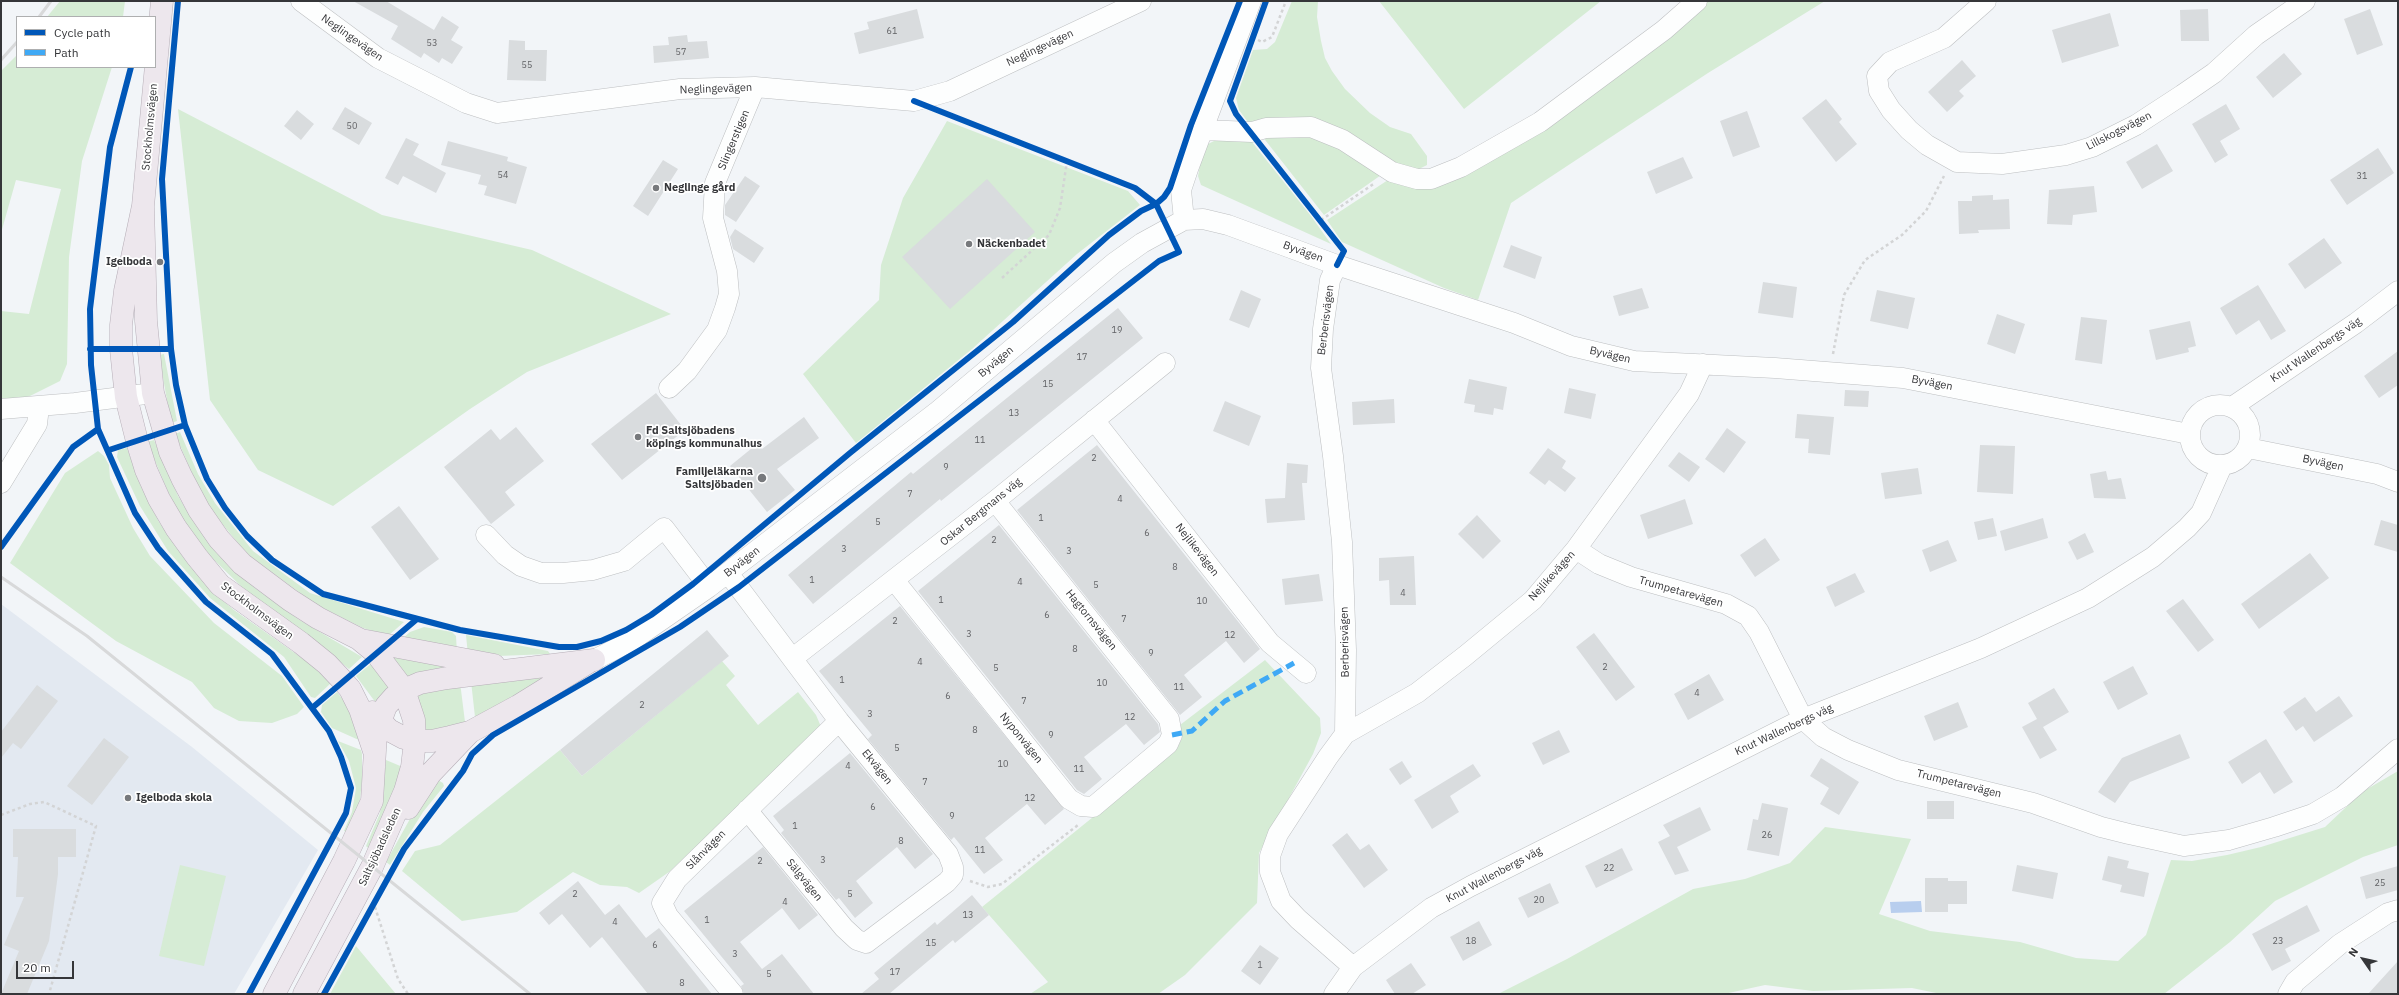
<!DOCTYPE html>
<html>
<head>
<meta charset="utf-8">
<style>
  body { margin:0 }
  #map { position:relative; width:2399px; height:995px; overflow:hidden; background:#f2f5f8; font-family:"IBM Plex Sans",sans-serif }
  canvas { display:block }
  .frame { position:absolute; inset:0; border:2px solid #353639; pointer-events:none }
  .legend { position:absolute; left:16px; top:16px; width:140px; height:52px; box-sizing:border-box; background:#fff; border:1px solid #aeafb0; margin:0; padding:5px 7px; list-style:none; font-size:12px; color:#353639 }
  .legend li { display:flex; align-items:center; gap:8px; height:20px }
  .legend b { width:20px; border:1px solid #aeafb0 }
  .north { position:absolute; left:2343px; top:939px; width:40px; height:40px; -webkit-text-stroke:3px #fff; paint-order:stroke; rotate:304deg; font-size:11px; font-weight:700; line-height:16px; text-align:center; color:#353639 }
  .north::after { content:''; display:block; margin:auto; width:14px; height:18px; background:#353639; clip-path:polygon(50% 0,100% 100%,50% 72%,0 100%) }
  .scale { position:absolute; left:16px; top:961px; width:58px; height:18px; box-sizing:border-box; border:2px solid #353639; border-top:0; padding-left:5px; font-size:12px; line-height:14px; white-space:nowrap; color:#353639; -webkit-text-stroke:3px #fff; paint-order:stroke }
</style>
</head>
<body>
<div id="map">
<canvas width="2399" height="995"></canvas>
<div class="frame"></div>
<ul class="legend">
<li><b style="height:5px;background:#0057b8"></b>Cycle path</li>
<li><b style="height:5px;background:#3fa9f5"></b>Path</li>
</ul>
<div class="north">N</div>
<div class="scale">20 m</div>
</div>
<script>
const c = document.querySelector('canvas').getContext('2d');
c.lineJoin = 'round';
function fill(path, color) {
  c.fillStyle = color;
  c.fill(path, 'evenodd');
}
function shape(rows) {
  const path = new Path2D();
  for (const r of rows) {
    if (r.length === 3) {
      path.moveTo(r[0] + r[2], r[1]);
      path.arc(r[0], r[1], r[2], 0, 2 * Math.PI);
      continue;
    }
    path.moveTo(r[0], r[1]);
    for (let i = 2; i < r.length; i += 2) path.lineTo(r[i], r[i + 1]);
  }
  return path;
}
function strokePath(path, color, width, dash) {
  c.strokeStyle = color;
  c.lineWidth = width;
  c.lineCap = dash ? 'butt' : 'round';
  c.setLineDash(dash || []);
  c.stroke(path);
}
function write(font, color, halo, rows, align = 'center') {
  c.font = font + ' "IBM Plex Sans",sans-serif';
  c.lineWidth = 3.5;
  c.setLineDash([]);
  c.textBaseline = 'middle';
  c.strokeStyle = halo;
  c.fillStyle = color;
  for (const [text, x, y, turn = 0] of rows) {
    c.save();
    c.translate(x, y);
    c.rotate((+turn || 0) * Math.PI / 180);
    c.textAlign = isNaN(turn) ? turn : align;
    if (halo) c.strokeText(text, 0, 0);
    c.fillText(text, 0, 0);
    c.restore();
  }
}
const built = shape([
  [1,604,192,747,318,850,234,994,1,994]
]);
const green = shape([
  [60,1,125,1,123,17,47,17],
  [1292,1,1318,1,1317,17,1321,41,1325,58,1332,71,1345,89,1370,113,1390,127,1411,134,1427,156,1427,165,1415,171,1393,166,1334,126,1250,125,1239,110,1236,98,1253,50,1267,49,1275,42],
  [1379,1,1601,1,1464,109],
  [1705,1,1825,1,1708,73,1511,203,1478,300,1444,288,1342,242,1327,220,1388,180,1426,187],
  [17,55,17,67,112,67,82,161,69,257,67,364,60,381,26,398,1,399,1,311,29,314,61,189,16,180,1,233,1,71],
  [178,109,382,215,532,250,671,314,527,372,470,409,333,506,258,470,210,400],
  [947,121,1128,191,1140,205,1077,254,972,349,856,443,803,374,879,300,881,265,903,198],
  [1294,134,1327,139,1384,173,1324,215,1262,136],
  [1248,137,1311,216,1331,244,1201,185,1198,176,1203,150,1208,144,1220,138],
  [164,354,177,421,171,423,159,355],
  [180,432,198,474,215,503,253,551,310,593,404,622,388,636,363,628,315,604,247,554,214,514,199,489,175,434],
  [154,440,178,496,196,525,216,551,255,588,298,619,362,657,349,669,319,644,250,595,210,556,190,531,172,501,147,442],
  [127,448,141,487,159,522,184,558,214,593,234,610,309,663,331,683,315,698,311,697,284,657,210,598,168,551,140,506,117,457,118,450],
  [98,451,104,456,109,465,110,478,133,528,150,556,214,623,282,676,304,707,297,714,272,723,239,721,214,708,192,682,116,641,10,563,65,473],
  [424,627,452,632,456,636,457,653,401,640,410,632],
  [466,635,548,651,550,654,498,656,468,655],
  [392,651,458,666,405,679,388,658],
  [1265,660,1320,718,1321,733,1313,754,1259,853,1257,903,1185,975,1158,994,1030,994,1048,982,982,907,1177,749,1182,738,1180,725],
  [722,661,735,676,726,685,758,725,798,692,816,715,822,729,669,872,639,893,627,887,600,885,573,872,517,912,462,921,402,871,415,851,440,845,560,750,582,776],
  [372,663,393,685,376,703,356,676],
  [550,676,475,717,471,681],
  [460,682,465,722,454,727,422,734,413,695],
  [337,692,351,710,361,741,332,728,321,712,322,705],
  [338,741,361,750,362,754,362,781,359,808,348,833,344,831,352,812,356,788,349,761],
  [386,760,405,768,392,804,368,848,366,846,380,813],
  [2398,771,2398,845,2363,857,2275,901,2230,942,2164,994,1941,994,1912,988,1813,991,1765,985,1724,994,1498,994,1567,959,1693,889,1745,879,1790,863,1825,827,1911,839,1879,914,1930,931,2020,942,2076,958,2118,961,2146,935,2171,860,2192,861,2227,855,2261,847,2325,827,2362,792],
  [436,779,443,783,444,786,423,812,390,865,386,862,411,817],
  [180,865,226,876,204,966,159,956],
  [356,946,396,994,330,994]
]);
const water = shape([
  [1921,901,1922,912,1891,913,1890,902]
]);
const building = shape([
  [353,1,386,1,434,30,442,16,459,27,451,40,463,47,452,64,442,58,439,63,424,53,421,58,391,39,398,26],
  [917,9,924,38,859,54,854,33,869,29,867,22],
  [2208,9,2209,41,2181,41,2180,10],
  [2370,9,2383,45,2357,55,2344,19],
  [2110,13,2119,46,2062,63,2052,30],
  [687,35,688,42,707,41,709,58,654,63,653,46,669,45,668,37],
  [509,40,525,41,525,50,547,50,546,81,507,80],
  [2284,53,2302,74,2273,98,2256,77],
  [1962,60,1976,76,1959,91,1964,96,1947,112,1928,92],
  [1826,99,1842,119,1839,122,1857,144,1836,162,1802,118],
  [2226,104,2240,129,2220,141,2228,155,2215,163,2192,124],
  [345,107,372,123,359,145,332,129],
  [297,110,314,124,301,140,284,126],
  [1747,111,1760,147,1733,157,1720,121],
  [406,138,419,144,413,155,446,173,436,193,403,176,398,185,385,178],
  [448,141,508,157,507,161,527,167,516,204,484,195,487,186,478,184,481,175,441,165],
  [2157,144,2173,171,2142,189,2126,162],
  [2378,148,2394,173,2347,205,2330,180],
  [1683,157,1693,178,1656,194,1647,172],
  [663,160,678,169,648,216,633,206],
  [745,176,760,186,736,222,725,215,725,205],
  [987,179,1035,232,950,309,902,257],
  [2094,186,2097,212,2073,215,2072,225,2047,224,2049,190],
  [1993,195,1993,200,2009,199,2010,229,1978,230,1979,233,1959,234,1958,201,1972,201,1972,196],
  [735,229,764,248,754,263,733,249,730,237],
  [2324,238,2342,263,2305,289,2288,264],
  [1511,245,1542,257,1535,279,1503,267],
  [1763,282,1797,287,1793,318,1758,313],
  [2258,285,2286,331,2271,340,2259,320,2236,335,2220,308],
  [1642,288,1649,308,1619,316,1613,296],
  [1241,290,1261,299,1249,328,1229,320],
  [1877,290,1915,298,1908,329,1870,321],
  [1118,308,1143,338,941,501,940,499,813,604,788,575,911,472,913,474],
  [1997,314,2025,324,2015,354,1987,344],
  [2081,317,2107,320,2102,364,2075,360],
  [2190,321,2196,346,2188,348,2189,352,2156,360,2149,330],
  [2398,351,2398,385,2379,398,2364,376],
  [1469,379,1507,387,1503,410,1494,408,1493,415,1474,412,1475,405,1464,403],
  [1569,388,1596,394,1591,419,1564,413],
  [1845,390,1869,391,1868,407,1844,406],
  [656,393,685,430,622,480,591,444],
  [1394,399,1395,423,1353,425,1352,402],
  [1225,401,1261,416,1249,446,1213,431],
  [1797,414,1834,417,1830,455,1808,453,1809,439,1795,438],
  [804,417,819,438,777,469,795,490,767,512,730,466,757,444,762,449],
  [516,427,544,461,505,492,515,505,491,524,444,467,491,429,500,440],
  [1727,428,1746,442,1724,473,1705,459],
  [1097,445,1260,649,1244,663,1226,641,1184,675,1202,697,1180,715,1017,510],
  [1980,445,2015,446,2013,494,1977,492],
  [1548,448,1566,461,1562,468,1576,478,1565,492,1549,480,1545,485,1529,473],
  [1679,452,1700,467,1689,482,1668,466],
  [1287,463,1308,465,1307,483,1302,483,1305,520,1267,523,1265,499,1285,498],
  [1918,468,1922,494,1885,499,1881,473],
  [2106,471,2108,480,2121,478,2126,499,2094,498,2090,474],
  [1685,499,1693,524,1648,539,1640,515],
  [399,506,439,559,410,580,371,527],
  [1477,515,1501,541,1483,559,1458,534],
  [1993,518,1997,536,1978,540,1974,522],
  [2043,518,2048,538,2005,551,2000,531],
  [2381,520,2398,525,2398,552,2374,545],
  [999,525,1158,724,1160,732,1144,745,1126,724,1084,757,1102,779,1084,794,1077,790,918,591],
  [2085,533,2094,552,2077,560,2068,542],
  [1765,538,1780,560,1755,577,1740,555],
  [1948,540,1957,561,1930,572,1922,550],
  [2310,553,2329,578,2259,629,2241,604],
  [1414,556,1416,605,1390,605,1389,580,1379,581,1379,558],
  [1855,573,1865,592,1835,607,1826,587],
  [1319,574,1323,601,1285,605,1282,579],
  [2183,599,2214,640,2198,652,2166,611],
  [900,606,1064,809,1045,825,1027,804,985,838,1003,860,984,874,954,837,951,840,868,739,872,735,819,671],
  [707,630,729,656,582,776,560,750],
  [1594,633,1635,687,1616,701,1576,647],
  [2133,666,2148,694,2118,710,2103,682],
  [1709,674,1724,700,1688,720,1674,694],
  [37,685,58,701,21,749,13,743,1,758,1,732],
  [2054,688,2069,712,2043,727,2057,750,2040,759,2022,727,2037,719,2028,703],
  [2339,696,2353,716,2314,742,2303,726,2296,731,2283,712,2305,697,2316,712],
  [1958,702,1968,727,1934,741,1924,716],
  [1559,730,1570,752,1543,765,1532,743],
  [2180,734,2190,758,2130,782,2115,803,2098,792,2122,758],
  [104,738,129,757,92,805,67,786],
  [2266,739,2293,782,2274,794,2260,772,2242,784,2228,762],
  [850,753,933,854,915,869,897,847,856,881,873,903,855,918,839,898,836,900,781,833,784,830,773,816],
  [1821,758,1859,782,1839,815,1820,804,1829,788,1810,776],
  [1402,761,1412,777,1400,785,1389,769],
  [1473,764,1481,776,1450,796,1459,812,1432,829,1414,800],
  [1927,801,1954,801,1954,819,1927,819],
  [1762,803,1788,808,1779,856,1747,850,1753,819,1758,820],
  [1700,807,1711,830,1677,847,1689,871,1675,875,1658,842,1670,836,1663,825],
  [13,829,76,829,76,857,58,857,58,874,49,941,27,994,1,994,19,951,4,945,24,897,16,897,18,857,13,857],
  [1347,833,1360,850,1369,844,1388,870,1364,888,1332,845],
  [763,847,818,915,799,930,782,908,740,942,762,969,782,954,814,994,744,994,741,986,744,984,684,911],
  [1622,848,1633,870,1596,888,1585,866],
  [2108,856,2129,861,2127,868,2149,873,2144,897,2120,892,2122,885,2102,880],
  [2017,865,2058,873,2053,899,2012,891],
  [2398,866,2398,890,2366,899,2360,877],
  [1925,878,1948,878,1948,881,1967,881,1967,904,1948,904,1948,912,1925,912],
  [578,881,605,915,619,904,646,938,659,928,712,994,648,994,602,937,590,948,562,914,549,925,539,913],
  [1550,883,1559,903,1528,918,1518,898],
  [972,895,989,915,955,943,953,940,889,994,861,994,879,979,874,973,935,922,937,925],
  [2307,905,2320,931,2285,949,2291,961,2272,971,2252,934],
  [1479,921,1492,945,1463,961,1450,937],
  [1260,945,1279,958,1260,985,1241,971],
  [2398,961,2398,994,2368,994],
  [1411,963,1426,985,1412,994,1395,994,1386,980]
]);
const path = shape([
  [1258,40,1262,42,1272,37,1286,1],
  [1321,220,1375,183],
  [1002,278,1049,235,1060,208,1067,161],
  [1833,354,1844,295,1865,260,1902,235,1926,211,1944,176],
  [1,815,30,804,44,802,96,826,49,994],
  [970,881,988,887,1002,884,1078,825],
  [375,907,398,979,408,994]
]);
const minor = shape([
  [301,1,378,58,466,103,497,113,680,89,755,87,914,101,950,91,1141,1],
  [1986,1,1944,38,1890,62,1877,76,1879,91,1891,110,1909,130,1927,145,1957,162,2002,164,2066,155,2092,147,2136,125,2182,95,2214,73,2256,35,2305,1],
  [1203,130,1252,132,1266,128,1311,127,1343,140,1392,172,1417,179,1431,179,1461,167,1540,122,1664,30,1697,1],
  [1184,220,1181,190,1188,169,1251,1],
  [1337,265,1330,280,1323,329,1321,368,1333,456,1342,542,1346,650,1345,734,1328,757,1278,834,1270,856,1270,872,1281,901,1298,919,1353,967],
  [669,388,687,371,717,330,725,308,729,294,727,271,713,218,715,183,755,87],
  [2220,435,30],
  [2232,407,2356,323,2398,291],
  [1,409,75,403,153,393],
  [1094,420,1270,643,1306,673],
  [2248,448,2377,474,2398,482],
  [1,483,37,424,39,407],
  [486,535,505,555,521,566,541,573,563,573,593,570,624,561,664,528,709,587],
  [1576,549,1599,564,1631,577,1726,604,1748,616,1759,632,1803,719,1823,737,1848,750,1898,770,2033,803,2101,827,2129,834,2184,846,2229,840,2274,827,2313,814,2342,797,2398,749],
  [728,573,839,721,948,854,953,867,953,875,947,882,866,943,857,940,844,928,747,810],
  [894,580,1069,799,1081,806,1093,807,1168,744,1172,735,1169,719,995,501],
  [793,658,995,501,1165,363],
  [594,660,631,641,709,587,938,411,1114,263,1142,243,1184,220,1203,219,1228,225,1337,265,1514,323,1571,346,1634,361,1775,368,1903,378,2189,434],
  [1345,734,1417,693,1465,656,1533,600,1576,549,1689,394,1703,364],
  [733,994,668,916,662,903,677,879,839,721],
  [1334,994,1353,967,1431,908,1471,886,1803,719,1981,648,2088,598,2153,557,2187,528,2201,513,2222,466],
  [2288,994,2295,982,2340,944,2388,913,2398,910]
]);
const major = shape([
  [162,1,143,206,125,291,121,325,121,349,126,397,137,441,146,470,159,499,176,528,197,557,220,585,301,643,327,664,343,681,350,689,360,709,374,751],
  [143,206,146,321,153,393,170,452,182,478,199,510,219,539,242,564,290,600,318,618,359,639,376,653,404,690,414,720,415,741,412,767,405,791,372,867,304,994],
  [361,640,494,665],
  [372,712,389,730,404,738,415,741,432,741,450,737,470,732,518,706,589,662],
  [408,808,430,774,469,733],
  [274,994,344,861,372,801,376,733,386,706,394,697,404,690,420,683,447,678,594,660]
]);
const rail = shape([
  [39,17,51,1],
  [1,60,17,42],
  [1,577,87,636,530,994]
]);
const quiet = shape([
  [1172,735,1192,731,1225,701,1294,663]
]);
const cycleway = shape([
  [178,1,162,179,171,349,176,385,185,425,207,479,225,508,247,536,272,560,323,594,460,630,559,647,577,647,601,641,626,630,651,615,693,584,850,453,1013,322,1109,235,1141,211,1156,204,1164,197,1170,188,1191,125,1240,1],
  [1266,1,1230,101,1236,114,1344,251,1337,265],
  [131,67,110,147,90,309,91,365,98,429,135,513,158,548,206,602,272,654,329,731,341,757,351,788,346,813,249,994],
  [90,349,171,349],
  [109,450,185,425],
  [1,547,73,447,98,429],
  [312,708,417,619],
  [324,994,404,849,463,771,472,754,493,735,680,627,739,587,1159,261,1179,252,1156,204,1135,188,914,101]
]);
const markers = [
  [656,188,4,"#77797c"],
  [969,244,4,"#77797c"],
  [160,262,4,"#77797c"],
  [638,437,4,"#77797c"],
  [762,478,5,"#77797c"],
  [128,798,4,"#77797c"]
];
const numberNames = [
  ["61",892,31],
  ["53",432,43],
  ["57",681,52],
  ["55",527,65],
  ["50",352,126],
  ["54",503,175],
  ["31",2362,176],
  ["19",1117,330],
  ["17",1082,357],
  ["15",1048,384],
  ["13",1014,413],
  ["11",980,440],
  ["2",1094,458],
  ["9",946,467],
  ["7",910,494],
  ["4",1120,499],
  ["1",1041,518],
  ["5",878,522],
  ["6",1147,533],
  ["2",994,540],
  ["3",844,549],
  ["3",1069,551],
  ["8",1175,567],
  ["1",812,580],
  ["4",1020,582],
  ["5",1096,585],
  ["4",1403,593],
  ["1",941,600],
  ["10",1202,601],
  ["6",1047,615],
  ["7",1124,619],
  ["2",895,621],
  ["3",969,634],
  ["12",1230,635],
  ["8",1075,649],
  ["9",1151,653],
  ["4",920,662],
  ["2",1605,667],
  ["5",996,668],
  ["1",842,680],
  ["10",1102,683],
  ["11",1179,687],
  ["4",1697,693],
  ["6",948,696],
  ["7",1024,701],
  ["2",642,705],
  ["3",870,714],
  ["12",1130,717],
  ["8",975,730],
  ["9",1051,735],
  ["5",897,748],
  ["10",1003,764],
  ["4",848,766],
  ["11",1079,769],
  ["7",925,782],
  ["12",1030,798],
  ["6",873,807],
  ["9",952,816],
  ["1",795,826],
  ["26",1767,835],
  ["8",901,841],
  ["11",980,850],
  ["3",823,860],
  ["2",760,861],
  ["22",1609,868],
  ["25",2380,883],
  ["2",575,894],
  ["5",850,894],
  ["20",1539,900],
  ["4",785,902],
  ["13",968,915],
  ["1",707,920],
  ["4",615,922],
  ["18",1471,941],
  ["23",2278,941],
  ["15",931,943],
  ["6",655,945],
  ["3",735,954],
  ["1",1260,965],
  ["17",895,972],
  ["5",769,974],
  ["8",682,983]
];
const streetNames = [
  ["Neglingevägen",352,38,35],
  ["Neglingevägen",1040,48,-25],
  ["Neglingevägen",716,89,-2],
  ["Stockholmsvägen",150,127,-85],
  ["Lillskogsvägen",2119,131,-27],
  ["Slingerstigen",734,140,-67],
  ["Byvägen",1303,252,20],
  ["Berberisvägen",1326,320,-83],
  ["Knut Wallenbergs väg",2316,350,-34],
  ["Byvägen",1610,355,13],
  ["Byvägen",996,362,-40],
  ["Byvägen",1932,383,11],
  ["Byvägen",2323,463,12],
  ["Oskar Bergmans väg",981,512,-39],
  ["Nejlikevägen",1197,550,52],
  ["Byvägen",742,562,-38],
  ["Nejlikevägen",1552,576,-48],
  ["Trumpetarevägen",1681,592,16],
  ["Stockholmsvägen",257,611,37],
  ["Hagtornsvägen",1091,620,51],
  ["Berberisvägen",1345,642,-91],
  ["Knut Wallenbergs väg",1784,730,-25],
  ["Nyponvägen",1021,738,51],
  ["Ekvägen",877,767,51],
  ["Trumpetarevägen",1959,784,14],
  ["Saltsjöbadsleden",380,847,-65],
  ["Slånvägen",706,850,-45],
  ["Knut Wallenbergs väg",1494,875,-28],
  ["Sälgvägen",804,880,51]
];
const poiNames = [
  ["Neglinge gård",664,188],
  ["Näckenbadet",977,244],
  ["Igelboda",152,262,"right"],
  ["Fd Saltsjöbadens",646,431],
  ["köpings kommunalhus",646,444],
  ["Familjeläkarna",753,472,"right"],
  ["Saltsjöbaden",753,485,"right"],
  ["Igelboda skola",136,798]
];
fill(built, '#e3e9f1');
fill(green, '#d6ecd5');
fill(water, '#b8ceee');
fill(building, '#d9dcde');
strokePath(minor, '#bdbfc1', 21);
strokePath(major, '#b6aeb7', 23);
strokePath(path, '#d3d4d5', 2.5, [3, 3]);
strokePath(minor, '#fdfefe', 20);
strokePath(major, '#ede7ed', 22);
strokePath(rail, '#d8d9da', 3);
strokePath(quiet, '#3fa9f5', 5, [10, 5]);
strokePath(cycleway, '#0057b8', 6);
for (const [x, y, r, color] of markers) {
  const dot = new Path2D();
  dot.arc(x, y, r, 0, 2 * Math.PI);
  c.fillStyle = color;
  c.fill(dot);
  strokePath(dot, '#fff', 1.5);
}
write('9px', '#606164', null, numberNames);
write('11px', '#353639', '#fff', streetNames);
write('bold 11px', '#353639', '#fff', poiNames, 'left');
</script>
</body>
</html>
